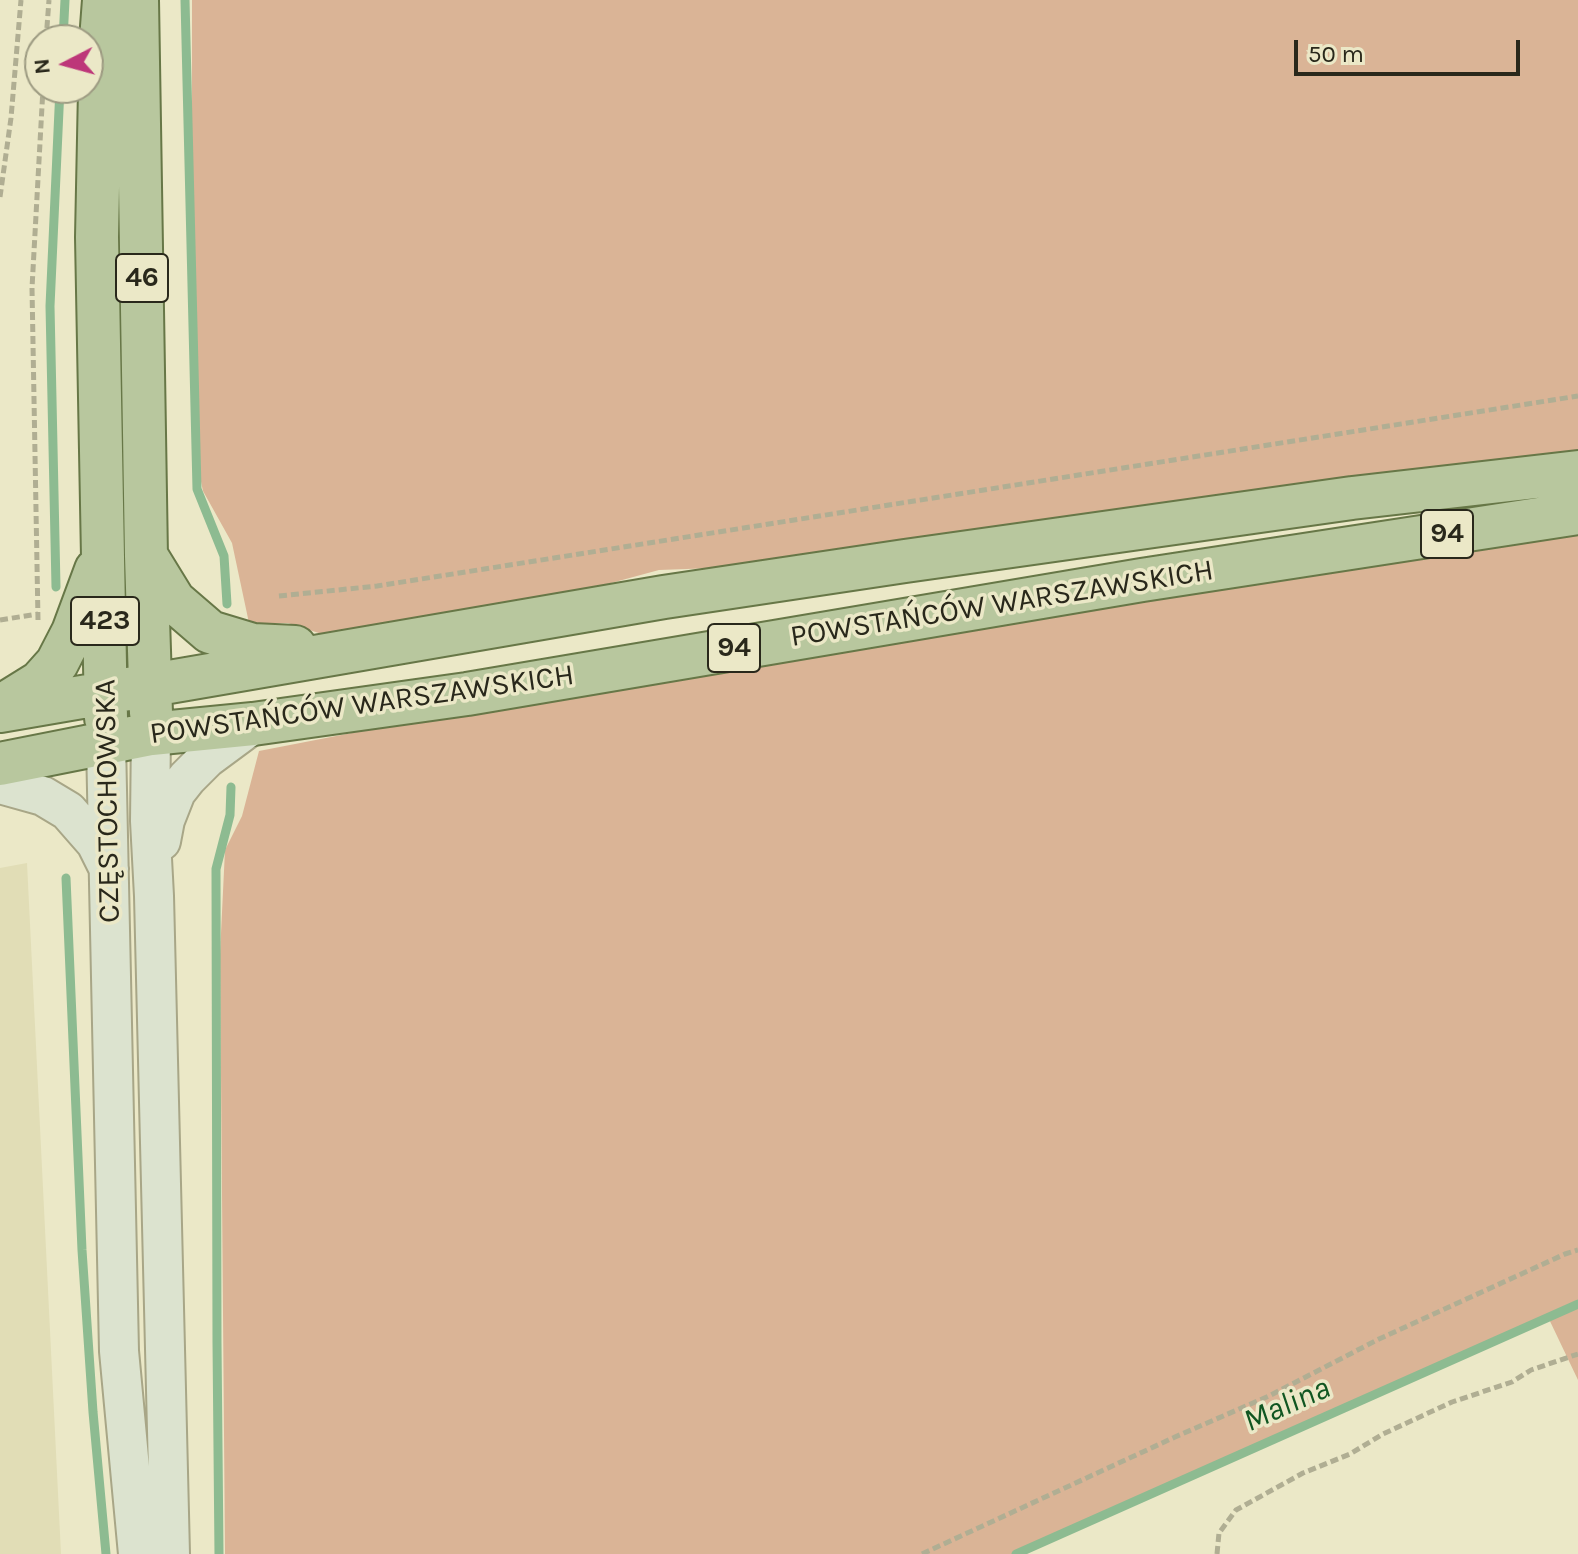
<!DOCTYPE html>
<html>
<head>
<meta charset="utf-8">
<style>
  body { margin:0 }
  #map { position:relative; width:1578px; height:1554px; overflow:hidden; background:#ebe8c7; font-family:Karla,sans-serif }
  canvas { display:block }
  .north { position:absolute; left:24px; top:24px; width:80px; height:80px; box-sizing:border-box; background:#ebe8c7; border:2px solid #9d9b82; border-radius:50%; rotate:264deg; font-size:22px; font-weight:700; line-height:32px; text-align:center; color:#29281b }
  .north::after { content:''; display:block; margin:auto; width:28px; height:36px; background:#bd3779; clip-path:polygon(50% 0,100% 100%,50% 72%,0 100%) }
  .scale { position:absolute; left:1294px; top:40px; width:226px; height:36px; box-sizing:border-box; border:4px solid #29281b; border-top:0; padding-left:10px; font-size:24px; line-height:28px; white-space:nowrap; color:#29281b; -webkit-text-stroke:6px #ebe8c7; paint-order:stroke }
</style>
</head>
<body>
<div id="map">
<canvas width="1578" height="1554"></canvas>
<div class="north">N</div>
<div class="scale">50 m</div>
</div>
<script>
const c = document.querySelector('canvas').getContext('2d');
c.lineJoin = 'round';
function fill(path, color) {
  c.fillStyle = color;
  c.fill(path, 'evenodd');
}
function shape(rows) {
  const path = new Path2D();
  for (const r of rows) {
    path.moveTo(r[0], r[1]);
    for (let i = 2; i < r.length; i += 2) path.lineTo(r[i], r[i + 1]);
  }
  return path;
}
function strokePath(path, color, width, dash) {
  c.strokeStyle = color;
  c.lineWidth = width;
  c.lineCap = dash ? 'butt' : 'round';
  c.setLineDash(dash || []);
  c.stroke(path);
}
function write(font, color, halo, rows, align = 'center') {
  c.font = font + ' Karla,sans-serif';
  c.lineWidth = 7;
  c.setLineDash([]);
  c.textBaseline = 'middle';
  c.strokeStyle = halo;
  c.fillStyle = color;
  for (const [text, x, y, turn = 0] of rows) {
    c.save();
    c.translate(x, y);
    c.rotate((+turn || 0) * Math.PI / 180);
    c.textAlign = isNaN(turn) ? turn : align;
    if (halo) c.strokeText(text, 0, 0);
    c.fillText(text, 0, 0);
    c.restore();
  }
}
const built = shape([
  [27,863,61,1554,0,1554,0,868]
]);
const green = shape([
  [192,0,1578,0,1578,472,905,561,659,570,368,649,288,623,249,623,232,543,203,491,192,440],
  [1578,513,1578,1380,1548,1317,1016,1554,225,1554,220,954,225,850,242,816,259,751,470,710,1145,601,1316,555]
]);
const stream = shape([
  [185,0,197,489,224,556,227,604],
  [63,40,65,0],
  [56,587,50,306,60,88],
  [66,878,82,1250,93,1412,106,1554],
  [219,1554,217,1342,216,869,230,815,231,787],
  [1016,1554,1578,1304]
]);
const path = shape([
  [46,40,49,0],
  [0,197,11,118,21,0],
  [279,596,377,586,1578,396],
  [0,620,38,614],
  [38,620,32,288,43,88],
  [922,1554,1175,1437,1269,1396,1379,1339,1565,1254,1578,1250],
  [1217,1554,1219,1533,1236,1510,1303,1473,1350,1454,1383,1434,1452,1402,1512,1382,1531,1370,1578,1354]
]);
const secondary = shape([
  [151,734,150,821,154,896,170,1554],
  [106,743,119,1351,138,1554],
  [0,784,43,796,68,811,96,843,109,869],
  [161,841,165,820,176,792,187,778,207,758,253,724]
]);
const primary = shape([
  [104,0,101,40,97,237,106,718],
  [137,0,146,556,151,713],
  [147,557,174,601,210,632,253,645,295,647],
  [3,705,40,682,57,663,73,632,96,570],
  [0,711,664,597,905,561,1352,498,1578,472],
  [0,764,151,734,253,724,467,694,1142,580,1578,513]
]);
const shields = [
  [142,278,52],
  [1447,534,52],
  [105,621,68],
  [734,648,52]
];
const shieldNames = [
  ["46",142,278],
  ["94",1447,534],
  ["423",105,621],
  ["94",734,648]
];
const streetNames = [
  ["POWSTAŃCÓW WARSZAWSKICH",1002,604,-9],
  ["POWSTAŃCÓW WARSZAWSKICH",362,705,-8],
  ["CZĘSTOCHOWSKA",108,801,-91]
];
const waterNames = [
  ["Malina",1287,1405,-24]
];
fill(built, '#e1ddb6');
fill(green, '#dab496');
strokePath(stream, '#8dbb91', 9);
strokePath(secondary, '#a8a687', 42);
strokePath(primary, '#677747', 46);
strokePath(path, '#b0ae93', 5, [8, 4]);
strokePath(secondary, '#dce3cf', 38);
strokePath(primary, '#b8c79e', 42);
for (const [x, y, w] of shields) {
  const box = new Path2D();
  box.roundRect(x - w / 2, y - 24, w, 48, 6);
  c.fillStyle = '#ebe8c7';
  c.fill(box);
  strokePath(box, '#29281b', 2);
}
write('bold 28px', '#29281b', null, shieldNames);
write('30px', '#29281b', '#ebe8c7', streetNames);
write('italic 32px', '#105621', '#ebe8c7', waterNames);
</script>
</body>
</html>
